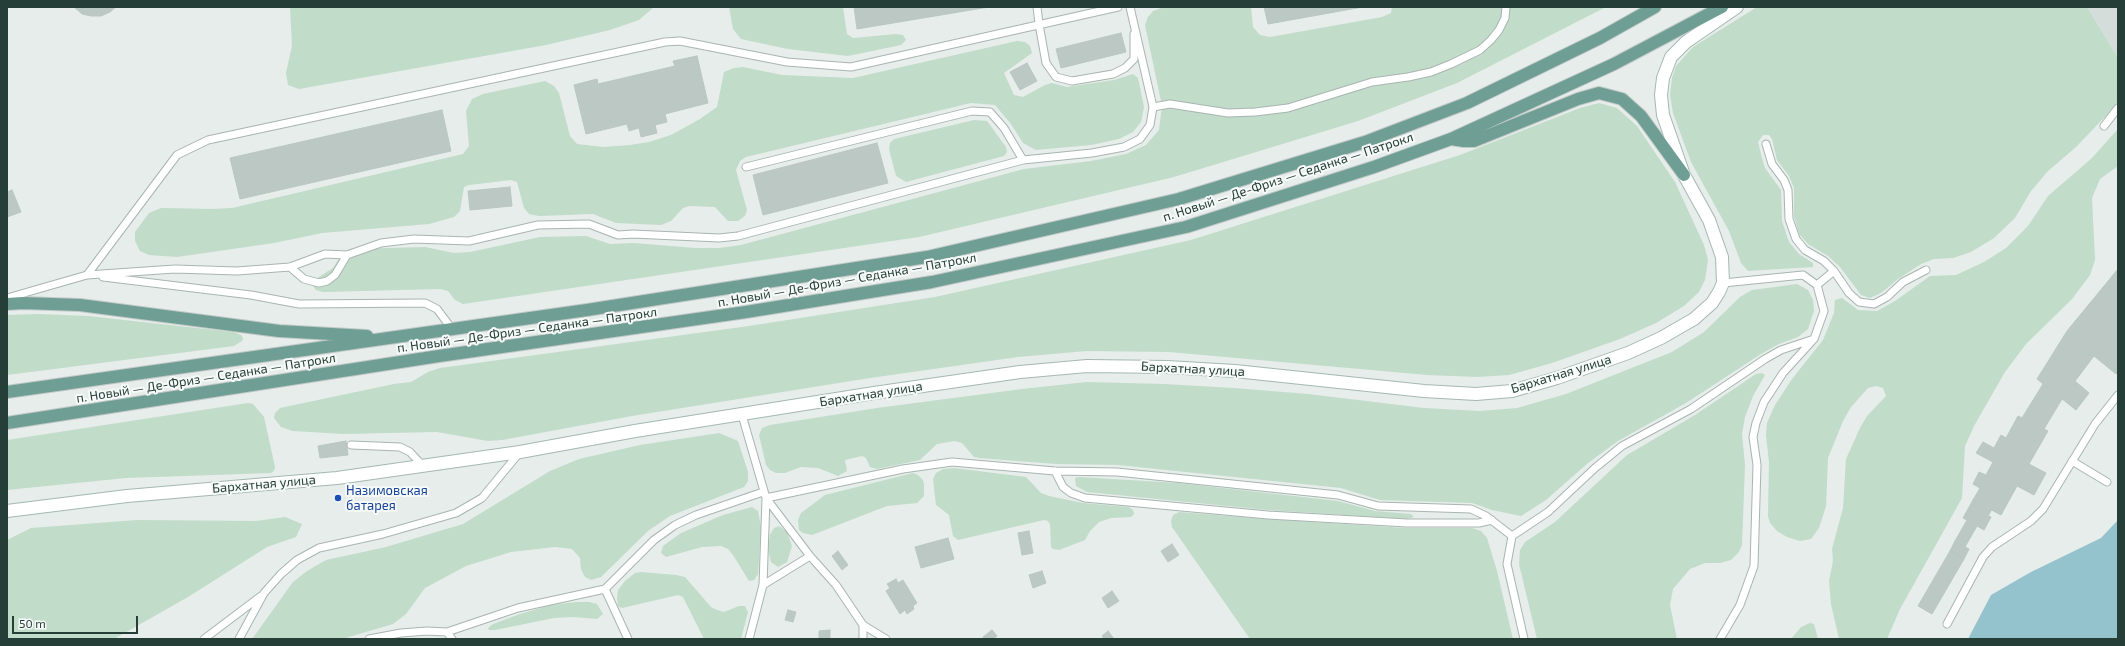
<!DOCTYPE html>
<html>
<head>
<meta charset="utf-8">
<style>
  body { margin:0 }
  #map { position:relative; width:2125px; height:646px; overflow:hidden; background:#e6edea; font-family:"Exo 2",sans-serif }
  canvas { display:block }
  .frame { position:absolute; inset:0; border:8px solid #263e38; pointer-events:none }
  .scale { position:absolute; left:12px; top:616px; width:126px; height:18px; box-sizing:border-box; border:2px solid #263e38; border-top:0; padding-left:5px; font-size:12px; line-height:14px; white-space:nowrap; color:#263e38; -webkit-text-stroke:3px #f6faf8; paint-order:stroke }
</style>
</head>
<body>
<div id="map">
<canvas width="2125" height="646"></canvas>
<div class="frame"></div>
<div class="scale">50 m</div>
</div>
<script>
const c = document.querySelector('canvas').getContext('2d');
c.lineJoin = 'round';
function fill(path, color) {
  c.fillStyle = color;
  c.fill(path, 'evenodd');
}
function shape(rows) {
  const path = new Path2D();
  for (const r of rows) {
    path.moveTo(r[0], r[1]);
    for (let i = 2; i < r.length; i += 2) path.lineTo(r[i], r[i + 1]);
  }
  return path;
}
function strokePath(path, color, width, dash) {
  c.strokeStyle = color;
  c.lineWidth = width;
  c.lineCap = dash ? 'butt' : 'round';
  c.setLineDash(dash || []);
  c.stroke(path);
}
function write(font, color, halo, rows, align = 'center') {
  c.font = font + ' "Exo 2",sans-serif';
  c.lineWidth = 4;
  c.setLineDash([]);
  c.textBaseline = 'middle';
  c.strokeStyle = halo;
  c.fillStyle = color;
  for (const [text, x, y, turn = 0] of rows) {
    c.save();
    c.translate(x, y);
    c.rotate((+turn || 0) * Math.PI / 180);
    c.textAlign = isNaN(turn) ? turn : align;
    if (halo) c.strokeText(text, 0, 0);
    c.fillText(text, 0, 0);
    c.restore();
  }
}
const built = shape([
  [2087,7,2118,7,2118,58]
]);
const green = shape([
  [290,7,654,7,639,20,610,30,546,45,299,89,288,85,286,73,292,46],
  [729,7,843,7,847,34,853,38,896,34,903,35,906,40,901,45,848,56,788,49,741,39,733,29],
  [1164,7,1251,7,1253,27,1260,35,1270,37,1382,17,1391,13,1392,7,1606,7,1457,83,1358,121,1174,177,919,237,463,304,455,300,448,291,440,289,323,292,316,290,312,285,314,280,333,268,343,252,350,249,425,247,454,253,470,252,540,237,586,236,610,244,634,243,695,248,719,248,741,245,1024,169,1091,161,1126,154,1146,145,1159,130,1162,106,1145,25,1148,17,1153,11],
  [1757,7,2087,7,2118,58,2118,103,2076,147,2048,171,2031,191,2015,218,1994,238,1971,252,1953,258,1934,259,1921,264,1898,279,1881,293,1870,298,1861,295,1840,267,1828,256,1808,244,1799,234,1794,216,1794,188,1789,176,1777,160,1772,139,1769,135,1763,135,1758,142,1762,158,1765,168,1781,190,1782,221,1789,242,1799,254,1813,263,1813,267,1748,271,1741,263,1729,231,1691,162,1673,113,1670,95,1672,78,1676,66,1693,47],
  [1017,41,1025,42,1030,46,1032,53,1004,73,1014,95,1023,97,1045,85,1052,83,1067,87,1114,80,1133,74,1138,78,1144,107,1141,122,1133,132,1119,139,1091,145,1036,150,1023,143,1011,124,995,105,971,103,746,157,740,161,736,170,747,210,745,216,738,221,728,221,715,207,689,206,683,208,671,221,661,225,616,223,593,214,539,216,529,214,524,208,517,182,511,180,469,185,464,187,460,211,454,217,429,224,322,233,274,243,177,257,149,255,140,251,135,241,135,232,149,213,161,208,213,209,232,208,463,154,469,146,466,111,472,99,483,94,545,81,554,86,559,93,570,136,577,144,603,147,630,145,649,142,671,135,700,119,717,107,724,72,734,68,743,67,782,75,853,78],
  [1599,103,1617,108,1637,126,1675,182,1704,245,1708,260,1705,280,1699,292,1684,306,1656,323,1620,339,1552,363,1509,375,1477,377,1427,375,1169,352,1087,351,1018,357,870,378,632,416,502,440,488,441,437,432,344,434,293,431,281,427,274,418,275,413,280,408,394,384,411,382,428,372,440,368,749,326,935,297,1191,240,1460,155,1580,108],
  [974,120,987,121,1006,147,1007,152,1004,156,906,182,896,176,889,149,890,143,894,139],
  [2118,129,2118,166,2100,179,2092,198,2095,260,2090,275,2072,299,2026,344,2005,372,1974,426,1965,446,1962,498,1900,609,1887,639,1839,639,1831,604,1829,581,1833,561,1832,549,1843,508,1846,459,1860,428,1867,416,1886,396,1883,388,1876,386,1868,388,1851,407,1843,421,1828,458,1826,506,1819,528,1811,539,1800,541,1787,537,1777,531,1770,523,1768,516,1769,462,1766,435,1767,423,1775,405,1792,379,1823,340,1834,313,1835,300,1842,298,1858,310,1877,311,1895,301,1930,276,1956,275,1984,262,2006,248,2028,226,2048,196,2091,159],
  [1797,284,1808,290,1813,300,1814,311,1808,329,1798,337,1779,344,1761,354,1686,403,1618,441,1588,463,1546,500,1521,516,1492,510,1472,503,1380,500,1341,488,1118,465,1056,464,979,458,974,457,962,443,955,441,937,444,920,460,877,469,870,467,866,458,862,456,845,460,847,471,838,476,818,468,801,467,785,473,776,473,770,470,766,465,759,435,762,428,770,425,877,408,1022,389,1087,382,1164,384,1234,388,1308,394,1424,408,1480,411,1517,408,1566,394,1672,352,1704,332,1740,297,1752,290],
  [38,314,88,316,233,332,241,335,243,338,242,341,234,346,7,375,7,315],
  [1762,373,1765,375,1753,396,1745,417,1742,434,1745,465,1742,545,1739,552,1731,560,1720,563,1705,563,1690,569,1673,589,1670,605,1677,639,1537,639,1519,564,1520,550,1525,542,1555,522,1627,455,1695,415,1756,374],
  [248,403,253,404,264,417,275,467,274,471,271,473,126,478,7,490,7,440],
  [719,433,738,441,748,472,748,481,744,487,670,516,648,531,601,577,591,580,585,577,581,569,580,558,572,549,555,547,511,552,466,566,425,588,406,614,393,624,342,639,252,639,293,582,307,571,326,560,386,547,463,524,550,471,579,459,640,445],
  [954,468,1026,477,1041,493,1049,496,1083,503,1129,507,1133,510,1134,514,1131,517,1111,518,1099,522,1090,531,1085,540,1059,550,1053,549,1051,547,1050,524,1048,521,1044,520,958,540,953,536,949,515,936,505,933,479,936,473,943,469],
  [913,473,918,475,923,480,924,485,924,496,917,503,887,506,812,535,803,533,799,530,798,520,801,513,825,495],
  [1079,477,1178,483,1338,501,1375,511,1411,514,1414,517,1406,519,1268,510,1087,492,1076,486,1075,478],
  [752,507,758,511,761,527,758,574,754,580,749,581,733,555,728,549,721,546,702,547,666,557,661,553,663,546,681,533,723,515],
  [1179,512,1267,519,1406,528,1472,528,1481,531,1487,538,1497,571,1513,639,1250,639,1172,527,1171,521,1173,515],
  [285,517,302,524,296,537,267,547,188,597,114,639,7,639,7,540,31,528,137,520,256,521],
  [779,526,787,532,792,546,787,562,778,567,771,562,768,549,770,535,774,528],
  [641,572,676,575,685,577,711,607,717,610,724,612,739,606,745,606,748,612,741,639,704,639,683,597,678,595,622,608,618,606,617,598,618,590,625,581,635,573],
  [576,602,589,602,597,604,603,614,597,619,573,617,554,618,495,630,489,630,488,628,493,624,520,614,551,605],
  [1810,623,1814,624,1818,639,1791,639,1801,627]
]);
const water = shape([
  [2118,520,2118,639,1968,639,1991,595,2031,572,2101,538]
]);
const building = shape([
  [74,7,116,7,110,12,101,16,91,16,82,14,74,7],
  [854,7,989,7,857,29,854,7],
  [1264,7,1363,7,1268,24,1264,7],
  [1121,33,1126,52,1061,68,1056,49,1121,33],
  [697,56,708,103,665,114,667,122,655,125,657,133,641,137,639,128,629,131,627,124,586,134,574,85,597,79,598,84,675,66,673,61,697,56],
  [1027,63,1037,81,1020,90,1010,72,1027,63],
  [442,110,451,151,240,199,230,158,442,110],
  [877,143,888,183,763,215,753,175,877,143],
  [510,187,512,206,470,210,468,191,510,187],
  [12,190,21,212,7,217,7,192,12,190],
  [2118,269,2118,372,2116,374,2094,356,2075,381,2089,393,2076,410,2037,379,2067,331,2118,269],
  [2043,384,2062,399,2044,429,2048,431,2029,464,2046,473,2034,495,2017,486,2001,515,1973,500,1980,488,1973,484,1979,472,1986,475,1993,462,1976,453,1983,442,1994,448,2001,435,2006,438,2018,416,2022,418,2043,384],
  [346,441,348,455,320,458,318,446,346,441],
  [1973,500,1992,509,1988,516,1991,517,1984,530,1977,526,1965,547,1955,541,1967,520,1963,518,1973,500],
  [1029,531,1033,553,1022,555,1018,533,1029,531],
  [948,538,954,559,921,568,915,547,948,538],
  [1955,541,1969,549,1964,559,1950,551,1955,541],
  [1172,544,1179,555,1168,562,1161,551,1172,544],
  [838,551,848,565,842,570,832,556,838,551],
  [1950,551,1964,559,1932,614,1918,606,1950,551],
  [1042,571,1046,583,1033,588,1029,575,1042,571],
  [896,579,898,583,903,580,917,603,913,606,914,609,907,614,905,610,900,614,886,591,890,588,887,584,896,579],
  [1112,591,1119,601,1108,608,1102,598,1112,591],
  [788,610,796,612,793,622,785,620,788,610],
  [830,630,830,639,819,639,819,631,830,630],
  [992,630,997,636,993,639,984,639,983,637,992,630],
  [1108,631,1114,639,1104,639,1102,636,1108,631]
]);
const service = shape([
  [1037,7,1039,24,1046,63,1056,77,1072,81,1113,74,1125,68,1134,59,1134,34],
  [1153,107,1170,104,1228,113,1255,112,1288,108,1372,82,1408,77,1431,72,1451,64,1480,50,1491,40,1499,30,1505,18,1506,7],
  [2104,126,2118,108],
  [1766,144,1772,164,1784,180,1788,190,1789,219,1796,239,1805,250,1824,261,1834,271],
  [746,167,972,111,990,112,1004,128,1023,160],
  [290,267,304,279,319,283,327,281,335,275,347,255],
  [87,275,175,269,237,271,290,267,325,254,347,255,381,243,414,239,469,241,538,225,589,224,618,235,633,234,719,238,738,236,1023,160,1092,153,1124,147,1140,139,1150,125,1153,107,1130,7],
  [103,277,251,295,299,304,425,303,437,309,452,329],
  [1817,285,1834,271,1849,293,1859,302,1874,304,1887,297,1903,282,1926,270],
  [7,298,87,275,177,155,208,140,665,42,680,41,787,62,851,67,1118,7],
  [742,415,766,498,810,556,836,585,863,625,886,639],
  [351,445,400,447,410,452,422,465],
  [2072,461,2107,482],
  [1055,471,1063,487,1071,493,1085,498,1268,515,1407,523,1479,523,1492,520],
  [1512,536,1507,564,1524,639],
  [763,585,810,556],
  [605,589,654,540,675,525,696,515,763,492],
  [1947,624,1983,557,1992,547,2031,521,2043,509,2095,424,2118,395],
  [447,632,518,608,605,589,628,639],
  [204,639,261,596],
  [239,639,264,593,281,574,297,560,319,548,383,534,456,513,482,498,520,452],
  [369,639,401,633,427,631,447,632,452,639],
  [749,639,763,585,766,498,903,469,952,462,1055,471,1117,472,1338,495,1378,506,1471,509,1486,516,1512,536,1548,512,1595,468,1622,446,1691,409,1765,359,1781,350,1814,339,1824,311,1817,285,1803,275,1723,283],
  [863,639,863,625],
  [1720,639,1740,605,1754,566,1757,465,1753,437,1756,423,1764,402,1783,373,1813,340]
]);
const secondary = shape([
  [7,511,127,496,337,478,520,452,635,431,874,393,1020,372,1087,366,1167,367,1235,371,1424,391,1476,394,1512,391,1557,378,1628,353,1661,338,1694,319,1712,303,1719,292,1723,283,1722,257,1709,220,1684,175,1663,115,1661,95,1663,78,1671,57,1686,42,1737,7]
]);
const primary = shape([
  [1451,139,1464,141,1474,141,1578,99,1599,93,1622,99,1641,116,1684,175],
  [7,304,23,303,80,305,279,331,367,336],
  [7,392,587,310,927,257,1179,199,1365,142,1467,103,1600,38,1655,7],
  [7,423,439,356,746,312,932,282,1186,227,1374,167,1451,139,1614,64,1722,7]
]);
const markers = [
  [338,498,4,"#1a4fb4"]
];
const streetNames = [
  ["п. Новый — Де-Фриз — Седанка — Патрокл",1288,177,-18],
  ["п. Новый — Де-Фриз — Седанка — Патрокл",847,280,-10],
  ["п. Новый — Де-Фриз — Седанка — Патрокл",527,330,-8],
  ["Бархатная улица",1193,369,3],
  ["Бархатная улица",1561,374,-17],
  ["п. Новый — Де-Фриз — Седанка — Патрокл",206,378,-9],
  ["Бархатная улица",871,394,-9],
  ["Бархатная улица",264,484,-5]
];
const transitNames = [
  ["Назимовская",346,491],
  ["батарея",346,506]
];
fill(built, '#d4ddd9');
fill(green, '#c1dcc9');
fill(water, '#94c2cd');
fill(building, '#bbc8c3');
strokePath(building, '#b9c7c1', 1);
strokePath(service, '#a9b5b1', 9);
strokePath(secondary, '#a5b8b2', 14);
strokePath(primary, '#c2c9c7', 14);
strokePath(service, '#fff', 7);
strokePath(secondary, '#fff', 12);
strokePath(primary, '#6f9f94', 12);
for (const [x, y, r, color] of markers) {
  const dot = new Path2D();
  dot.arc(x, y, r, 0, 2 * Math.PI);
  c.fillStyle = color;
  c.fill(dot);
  strokePath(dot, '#f6faf8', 1.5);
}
write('13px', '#263e38', '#f6faf8', streetNames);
write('13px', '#164399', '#f6faf8', transitNames, 'left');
</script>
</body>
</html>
